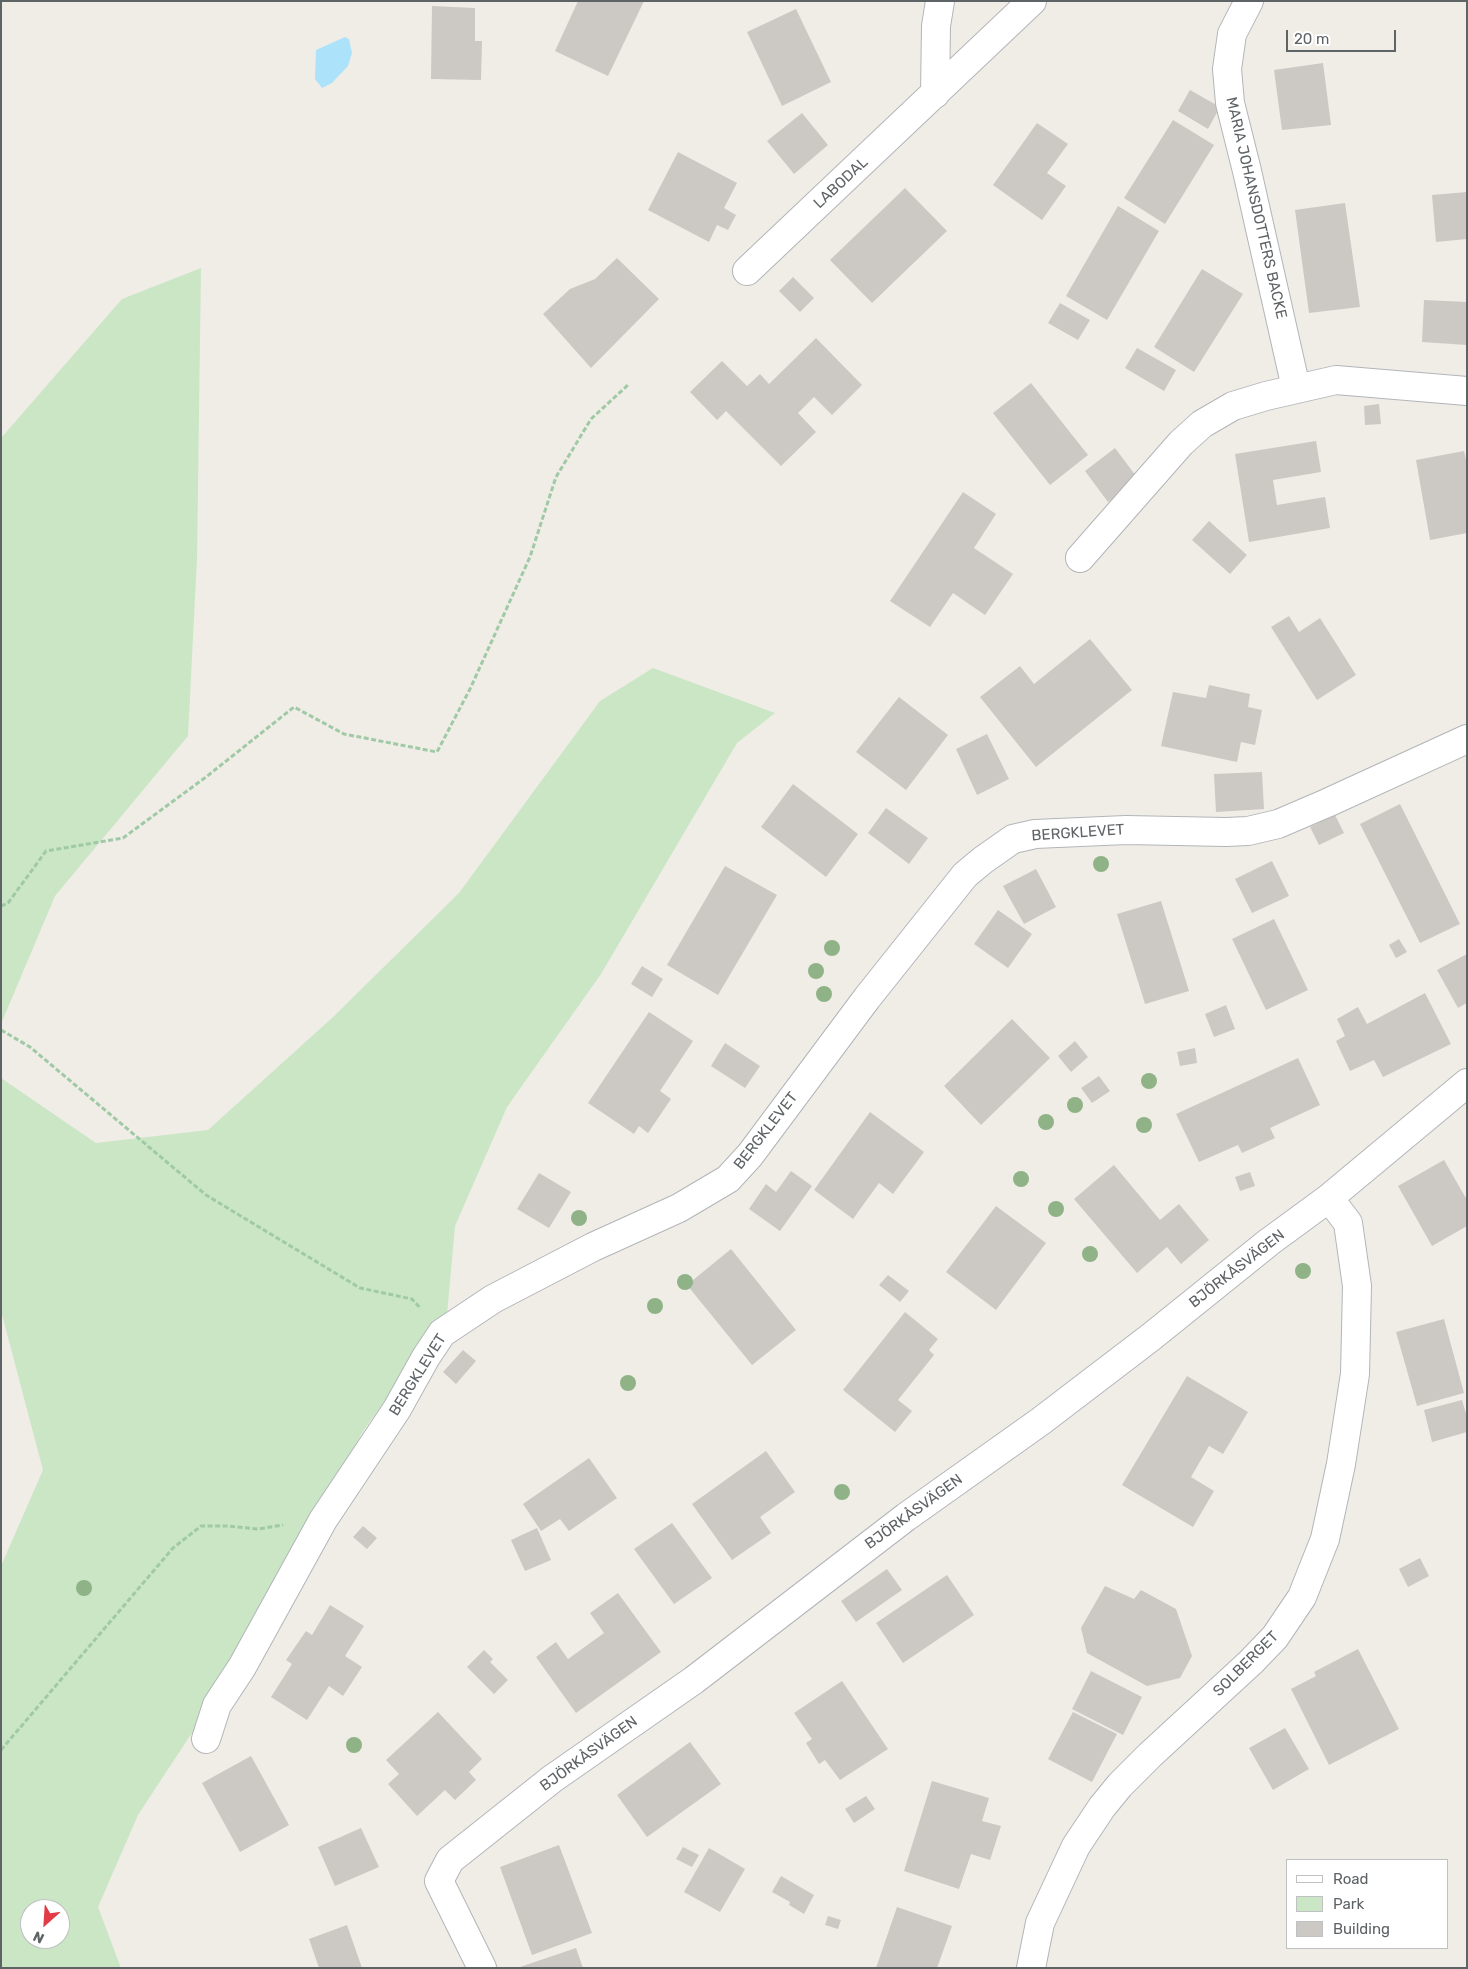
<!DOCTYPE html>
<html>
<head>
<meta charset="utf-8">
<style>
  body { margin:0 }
  #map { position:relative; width:1468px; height:1969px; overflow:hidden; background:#f0ede7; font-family:Rubik,sans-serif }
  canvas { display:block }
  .frame { position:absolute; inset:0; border:2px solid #5e6366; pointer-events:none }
  .legend { position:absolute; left:1286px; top:1859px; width:162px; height:90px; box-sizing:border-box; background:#fff; border:1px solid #bfc1c2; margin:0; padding:6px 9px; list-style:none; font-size:15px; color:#5e6366 }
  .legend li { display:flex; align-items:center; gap:10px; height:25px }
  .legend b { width:25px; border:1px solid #bfc1c2 }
  .north { position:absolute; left:20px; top:1899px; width:50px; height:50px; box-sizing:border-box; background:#fff; border:1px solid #bfc1c2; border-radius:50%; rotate:206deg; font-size:14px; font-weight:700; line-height:20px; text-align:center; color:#5e6366 }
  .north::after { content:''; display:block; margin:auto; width:18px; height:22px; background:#e13c46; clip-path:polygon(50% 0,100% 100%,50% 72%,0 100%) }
  .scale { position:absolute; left:1286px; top:30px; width:110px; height:22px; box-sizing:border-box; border:2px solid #5e6366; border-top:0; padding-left:6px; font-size:15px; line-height:18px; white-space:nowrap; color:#5e6366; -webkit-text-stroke:4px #fff; paint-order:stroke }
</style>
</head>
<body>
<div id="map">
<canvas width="1468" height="1969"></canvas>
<div class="frame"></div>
<ul class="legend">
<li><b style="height:6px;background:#fff"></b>Road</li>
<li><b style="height:14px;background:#cae6c5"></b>Park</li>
<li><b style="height:14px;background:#ccc8c4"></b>Building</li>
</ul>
<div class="north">N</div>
<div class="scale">20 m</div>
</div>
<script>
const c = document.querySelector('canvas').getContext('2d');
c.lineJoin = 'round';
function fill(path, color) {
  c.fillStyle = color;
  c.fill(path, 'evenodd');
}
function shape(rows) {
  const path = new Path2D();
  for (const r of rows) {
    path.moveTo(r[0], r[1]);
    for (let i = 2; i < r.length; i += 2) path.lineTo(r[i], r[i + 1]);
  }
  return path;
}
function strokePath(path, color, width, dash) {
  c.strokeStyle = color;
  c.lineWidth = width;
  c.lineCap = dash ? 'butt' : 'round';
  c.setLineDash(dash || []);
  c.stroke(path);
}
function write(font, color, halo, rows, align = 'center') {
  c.font = font + ' Rubik,sans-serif';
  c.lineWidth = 4;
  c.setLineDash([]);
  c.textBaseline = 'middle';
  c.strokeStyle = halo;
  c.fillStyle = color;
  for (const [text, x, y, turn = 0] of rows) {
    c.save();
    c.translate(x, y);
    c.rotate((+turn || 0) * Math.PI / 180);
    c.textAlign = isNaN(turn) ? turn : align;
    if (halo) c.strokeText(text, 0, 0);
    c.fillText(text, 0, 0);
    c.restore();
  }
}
const green = shape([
  [201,268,197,558,188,736,55,896,1,1024,1,438,122,299],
  [653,668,775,713,737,743,601,974,507,1107,455,1226,447,1315,363,1431,226,1681,138,1815,98,1907,121,1968,1,1968,1,1566,43,1470,1,1311,1,1078,96,1143,208,1130,332,1018,459,893,600,701],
  [30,1909,60,1909,60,1939,30,1939]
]);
const water = shape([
  [345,37,349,39,352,53,348,66,332,83,322,88,315,79,316,50]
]);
const building = shape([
  [578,1,644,1,608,76,555,51],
  [432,6,475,8,475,41,482,41,481,80,431,79],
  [796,9,831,82,782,106,747,32],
  [1323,63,1331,125,1282,130,1274,70],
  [1190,90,1220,107,1208,129,1178,111],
  [802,113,828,145,794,174,767,141],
  [1173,120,1214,145,1165,224,1124,198],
  [1037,123,1068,144,1047,173,1066,186,1042,220,993,185],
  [678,152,737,183,724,208,736,215,728,230,717,225,709,242,648,210],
  [905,188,947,231,872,303,830,260],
  [1467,192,1467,239,1436,242,1432,195],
  [1345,203,1360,307,1309,313,1295,210],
  [1118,206,1159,231,1107,320,1066,296],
  [617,258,659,299,591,368,543,314,570,289,595,279],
  [1202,269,1243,294,1194,372,1154,347],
  [793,277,814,298,800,312,779,291],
  [1424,300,1467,302,1467,345,1422,342],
  [1060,303,1090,320,1078,340,1048,323],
  [816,338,862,385,832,415,814,397,798,413,816,432,781,466,726,411,717,420,690,392,722,361,747,386,760,374,769,384],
  [1137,348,1176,370,1164,391,1125,368],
  [1031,383,1088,455,1050,485,993,413],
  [1379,404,1381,424,1365,425,1364,406],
  [1316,441,1321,472,1273,480,1277,505,1325,497,1330,528,1249,542,1235,454],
  [1115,448,1139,480,1108,502,1085,471],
  [1464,451,1467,464,1467,533,1430,540,1416,460],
  [963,492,996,514,974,548,1013,574,985,615,953,593,930,627,890,601],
  [1209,521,1247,555,1230,574,1192,540],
  [1289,616,1299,632,1320,618,1356,675,1317,700,1271,627],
  [1090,639,1132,690,1036,767,980,697,1020,666,1034,684],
  [1209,685,1250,694,1248,707,1262,710,1255,745,1241,742,1237,762,1161,746,1173,692,1206,698],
  [899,697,948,735,906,790,856,752],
  [987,734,1009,779,977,795,956,749],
  [1262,772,1264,809,1216,812,1214,774],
  [793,784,858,834,826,877,761,827],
  [1400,804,1460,924,1420,943,1360,824],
  [886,808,928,838,909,864,868,833],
  [1335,815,1344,833,1319,845,1310,827],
  [1272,861,1289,896,1252,913,1235,879],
  [725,866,777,895,718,995,667,965],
  [1036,869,1056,907,1024,924,1003,886],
  [1161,901,1189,991,1145,1004,1117,914],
  [998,910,1032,934,1008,968,974,944],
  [1274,919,1308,990,1266,1010,1232,939],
  [1399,939,1407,952,1396,958,1389,945],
  [1467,954,1467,1003,1458,1008,1437,970],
  [642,966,663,979,652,997,631,984],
  [1425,993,1451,1044,1383,1077,1374,1060,1350,1071,1336,1041,1345,1036,1337,1019,1358,1007,1367,1024],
  [1226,1005,1235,1029,1214,1037,1205,1014],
  [649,1012,693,1041,660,1091,671,1099,648,1133,639,1126,634,1134,588,1103],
  [1012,1019,1050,1058,981,1125,944,1086],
  [1075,1041,1088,1057,1071,1072,1058,1056],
  [725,1043,760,1066,745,1088,711,1066],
  [1195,1048,1197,1063,1180,1066,1177,1052],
  [1298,1058,1320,1105,1270,1128,1275,1138,1242,1153,1238,1145,1199,1162,1176,1114],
  [1099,1076,1110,1091,1092,1103,1081,1088],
  [870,1112,924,1152,893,1194,879,1183,853,1219,814,1190],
  [1444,1160,1467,1200,1467,1226,1432,1246,1398,1186],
  [1114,1165,1160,1220,1179,1204,1209,1240,1181,1264,1167,1247,1137,1273,1074,1199],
  [791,1171,812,1186,780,1231,749,1209,766,1184,776,1192],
  [1250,1172,1255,1186,1240,1191,1235,1177],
  [539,1173,571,1192,549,1228,517,1209],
  [996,1206,1046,1243,996,1310,946,1272],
  [731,1249,796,1330,752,1365,687,1285],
  [888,1275,909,1291,900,1302,879,1285],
  [905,1312,938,1339,929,1350,934,1355,898,1400,912,1411,895,1432,843,1390],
  [1444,1319,1464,1393,1417,1406,1396,1332],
  [463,1350,476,1361,456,1384,443,1372],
  [1187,1376,1248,1412,1223,1454,1209,1446,1191,1477,1214,1491,1193,1527,1122,1485],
  [1462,1400,1467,1417,1467,1432,1432,1442,1424,1410],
  [766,1451,795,1492,760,1517,771,1533,732,1560,692,1504],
  [589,1458,617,1498,569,1531,560,1519,541,1531,523,1504],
  [672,1523,712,1578,674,1604,634,1549],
  [363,1526,377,1538,367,1549,353,1537],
  [537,1528,551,1560,525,1571,511,1540],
  [1420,1558,1429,1576,1408,1587,1399,1569],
  [887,1569,902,1590,856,1622,841,1601],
  [947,1575,974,1615,903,1663,876,1623],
  [1105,1586,1134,1599,1141,1590,1176,1609,1192,1656,1180,1678,1147,1686,1087,1653,1081,1628],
  [618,1593,661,1652,576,1713,536,1657,556,1642,568,1659,604,1633,590,1613],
  [330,1605,364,1626,345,1656,362,1667,343,1696,329,1686,307,1720,271,1697,292,1664,286,1660,306,1631,312,1635],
  [1358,1649,1399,1729,1329,1765,1291,1689,1316,1676,1314,1672],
  [484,1650,493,1659,490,1662,508,1680,494,1694,467,1667],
  [1091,1671,1142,1697,1123,1735,1072,1709],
  [842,1681,888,1749,840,1780,825,1760,819,1764,806,1743,812,1739,794,1713],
  [438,1712,482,1759,469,1772,476,1780,455,1800,445,1790,417,1816,388,1784,399,1774,386,1760],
  [1073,1712,1117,1734,1092,1782,1048,1759],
  [1285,1728,1309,1769,1273,1790,1249,1748],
  [690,1742,721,1784,647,1837,617,1795],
  [251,1756,289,1825,240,1852,202,1783],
  [932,1781,989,1798,982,1821,1001,1826,990,1860,971,1854,959,1889,904,1871],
  [866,1796,875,1809,854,1823,845,1809],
  [361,1828,379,1867,335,1886,318,1847],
  [559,1845,592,1933,532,1955,500,1867],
  [683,1847,699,1855,692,1867,676,1859],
  [709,1848,745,1869,720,1912,684,1892],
  [781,1876,814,1895,804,1914,789,1905,790,1902,772,1892],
  [897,1907,952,1926,937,1968,876,1968],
  [828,1916,841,1920,838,1929,825,1925],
  [347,1925,362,1968,319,1968,309,1939],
  [576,1948,583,1968,520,1968,520,1967]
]);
const path = shape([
  [1,906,8,903,46,851,123,838,206,777,294,707,344,734,437,752,470,689,530,557,556,477,591,419,628,385],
  [1,1030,30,1047,206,1195,360,1288,412,1299,421,1309],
  [1,1750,173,1548,201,1526,228,1526,258,1529,283,1525]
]);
const minor = shape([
  [1249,1,1232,34,1227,69,1230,103,1247,171,1296,388],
  [935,94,936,26,940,1],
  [747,271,1032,1],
  [1080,558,1181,443,1202,424,1233,406,1266,396,1336,380,1467,391],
  [206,1739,217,1705,242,1667,323,1520,397,1409,426,1357,442,1333,493,1299,593,1247,679,1208,728,1179,750,1155,867,998,965,875,983,860,1013,839,1035,834,1126,830,1226,832,1248,831,1278,824,1327,803,1467,739],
  [482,1968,439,1881,450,1860,552,1779,694,1680,906,1517,1041,1421,1151,1337,1269,1242,1329,1198,1467,1083],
  [1031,1968,1040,1923,1076,1846,1102,1807,1120,1785,1150,1755,1251,1662,1275,1637,1302,1597,1325,1539,1341,1464,1355,1374,1357,1286,1348,1223,1329,1198]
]);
const trees = [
  [1101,864],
  [832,948],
  [816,971],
  [824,994],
  [1149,1081],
  [1075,1105],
  [1046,1122],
  [1144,1125],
  [1021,1179],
  [1056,1209],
  [579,1218],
  [1090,1254],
  [1303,1271],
  [685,1282],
  [655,1306],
  [628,1383],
  [842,1492],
  [84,1588],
  [354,1745]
];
const streetNames = [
  ["LABODAL",841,183,-43],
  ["MARIA JOHANSDOTTERS BACKE",1256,208,77],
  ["BERGKLEVET",1078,833,-4],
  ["BERGKLEVET",766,1131,-52],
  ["BJÖRKÅSVÄGEN",1237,1269,-38],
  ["BERGKLEVET",418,1375,-58],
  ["BJÖRKÅSVÄGEN",914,1512,-36],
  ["SOLBERGET",1246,1664,-45],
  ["BJÖRKÅSVÄGEN",589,1754,-36]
];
fill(green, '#cae6c5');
fill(water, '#ace3fb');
fill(building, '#ccc8c4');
strokePath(minor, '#b2b5b8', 30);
strokePath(path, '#a0c9a6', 3, [5, 2.5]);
strokePath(minor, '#fff', 28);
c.fillStyle = '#8fb287';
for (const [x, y] of trees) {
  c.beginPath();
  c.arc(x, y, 8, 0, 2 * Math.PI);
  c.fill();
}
write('15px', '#5e6366', '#fff', streetNames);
</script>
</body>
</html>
